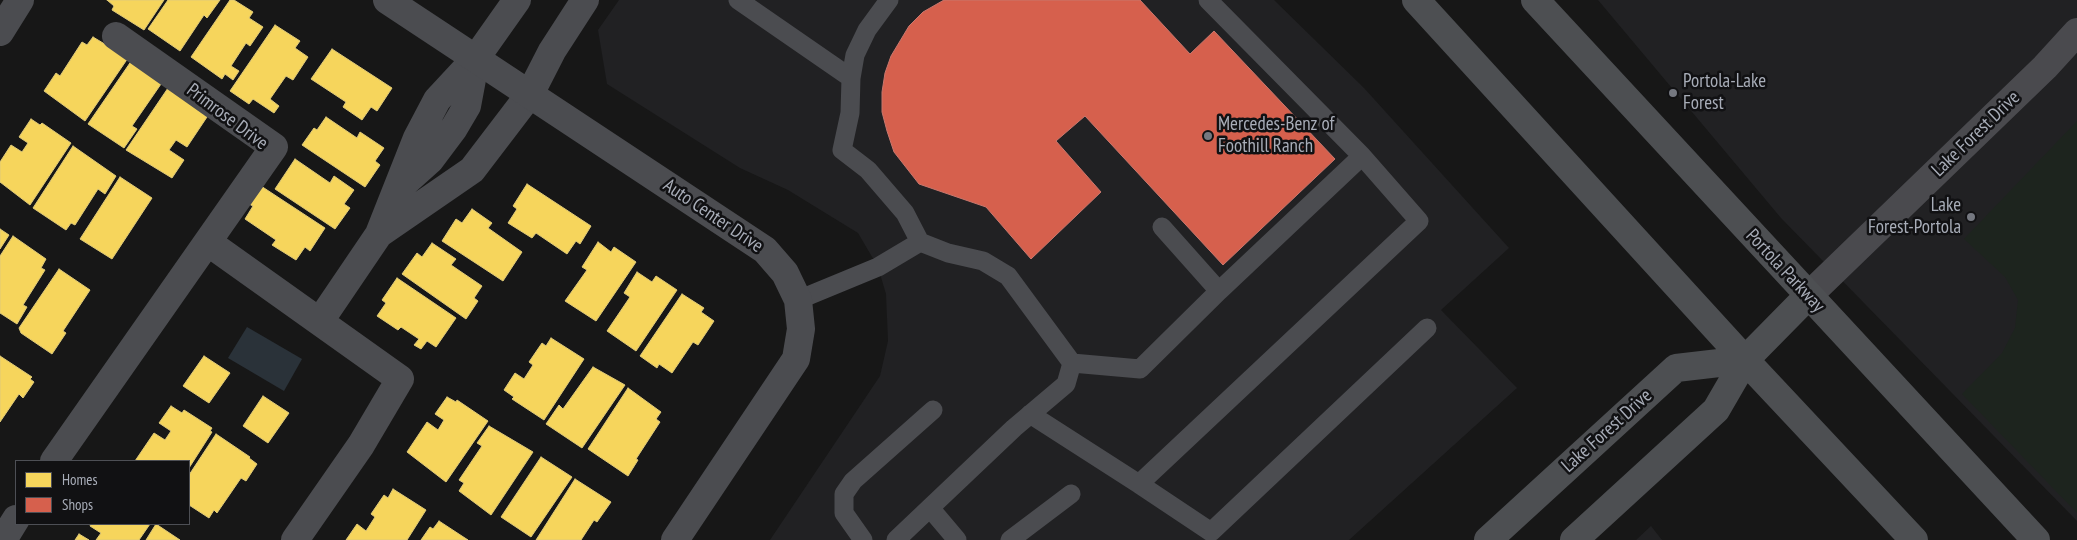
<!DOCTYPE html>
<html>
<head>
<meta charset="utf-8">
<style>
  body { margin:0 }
  #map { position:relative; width:2077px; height:540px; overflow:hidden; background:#171717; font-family:"PT Sans Narrow",sans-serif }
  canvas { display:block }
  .legend { position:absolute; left:15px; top:460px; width:175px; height:65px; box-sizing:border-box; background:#111113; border:1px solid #4d4f55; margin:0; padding:6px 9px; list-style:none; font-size:15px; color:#a8adb8 }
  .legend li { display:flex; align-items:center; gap:10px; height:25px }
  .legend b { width:25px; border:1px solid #4d4f55 }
</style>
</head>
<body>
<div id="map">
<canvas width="2077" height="540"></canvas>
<ul class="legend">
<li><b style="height:14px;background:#f6d55c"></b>Homes</li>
<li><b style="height:14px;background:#d6604d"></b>Shops</li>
</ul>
</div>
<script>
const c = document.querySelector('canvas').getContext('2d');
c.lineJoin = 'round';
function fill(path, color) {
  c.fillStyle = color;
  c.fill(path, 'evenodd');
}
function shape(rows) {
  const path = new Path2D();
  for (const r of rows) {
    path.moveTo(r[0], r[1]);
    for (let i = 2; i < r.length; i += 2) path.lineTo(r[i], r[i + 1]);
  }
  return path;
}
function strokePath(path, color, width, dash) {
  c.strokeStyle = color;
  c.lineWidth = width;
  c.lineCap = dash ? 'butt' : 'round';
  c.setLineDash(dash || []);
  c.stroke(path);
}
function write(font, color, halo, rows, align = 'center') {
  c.font = font + ' "PT Sans Narrow",sans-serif';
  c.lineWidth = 5;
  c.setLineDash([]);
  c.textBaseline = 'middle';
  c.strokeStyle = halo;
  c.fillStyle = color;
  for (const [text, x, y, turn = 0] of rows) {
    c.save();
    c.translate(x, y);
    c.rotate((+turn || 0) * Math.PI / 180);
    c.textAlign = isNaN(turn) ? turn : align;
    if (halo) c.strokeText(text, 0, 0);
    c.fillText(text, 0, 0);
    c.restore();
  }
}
const built = shape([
  [619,0,1274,0,1364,88,1509,248,1441,310,1517,388,1349,540,770,540,880,376,888,341,886,294,878,267,858,233,788,190,740,168,607,84,598,30],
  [1598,0,2077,0,2077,521,1781,218],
  [1651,526,1662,540,1636,540]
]);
const green = shape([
  [2077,121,2077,513,1962,394,2002,353,2015,328,2018,300,2005,277,1964,239]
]);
const water = shape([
  [247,327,302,359,284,391,228,358]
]);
const homes = shape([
  [107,0,164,0,144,30,112,10,114,6,107,0],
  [168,0,220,0,207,18,204,15,180,51,148,29,168,0],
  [230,0,234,0,253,12,249,18,263,27,250,46,246,43,231,66,239,71,233,80,225,74,222,79,191,57,230,0],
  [275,25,300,41,295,48,308,57,293,80,286,76,270,99,279,106,274,113,253,99,249,104,230,91,275,25],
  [93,37,128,58,85,121,44,91,56,73,60,76,82,42,87,45,93,37],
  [332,49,392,88,377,111,371,107,362,120,343,107,346,102,311,79,332,49],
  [132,60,161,84,132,126,137,129,124,148,88,124,132,60],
  [168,88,207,117,187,147,176,140,169,150,184,160,172,178,126,150,168,88],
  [326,117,357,138,360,132,384,148,375,161,380,165,365,187,302,145,314,128,317,130,326,117],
  [31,119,40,125,42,123,71,143,30,205,0,182,0,162,11,145,22,152,28,143,19,137,31,119],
  [73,146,116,176,105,194,98,189,75,225,71,223,66,230,33,208,73,146],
  [295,159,330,183,334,176,354,190,344,204,350,208,335,229,275,189,295,159],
  [120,177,152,198,112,259,80,239,120,177],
  [527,184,591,226,580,244,576,241,567,254,536,233,532,238,508,223,517,209,513,206,527,184],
  [261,186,325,228,310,251,305,247,296,260,272,245,276,240,245,219,253,206,249,204,261,186],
  [472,209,492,223,488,228,522,252,503,281,442,241,456,219,462,223,472,209],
  [0,229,9,235,0,249,0,229],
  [13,236,46,259,41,268,45,270,23,305,27,307,17,324,0,313,0,256,13,236],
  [598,242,611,252,614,247,636,262,596,321,565,301,587,270,582,267,598,242],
  [432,243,456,259,451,265,482,286,474,298,478,301,466,319,402,274,417,253,422,257,432,243],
  [59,269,90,290,63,331,66,333,52,354,21,333,19,328,59,269],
  [637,272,652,282,656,276,677,290,636,351,607,331,630,297,624,293,637,272],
  [397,278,456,318,436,347,427,341,421,349,414,345,419,339,401,327,398,330,377,316,386,303,382,300,397,278],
  [682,294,704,308,701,312,714,321,698,345,693,342,672,373,659,364,657,368,640,356,682,294],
  [551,338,584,359,544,420,512,399,514,397,504,390,515,373,524,379,533,365,529,362,542,343,546,346,551,338],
  [0,356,32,377,30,379,34,382,23,398,19,394,0,422,0,356],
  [204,356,230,373,209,403,183,386,204,356],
  [593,367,625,385,582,448,546,424,559,405,563,409,593,367],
  [628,388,661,412,656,419,660,422,636,459,638,460,628,476,588,449,628,388],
  [263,396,289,413,268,443,243,426,263,396],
  [447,397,456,402,457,400,488,421,446,482,407,452,427,422,438,430,444,420,435,414,447,397],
  [171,406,182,413,184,410,212,428,210,431,212,432,189,468,189,461,135,461,154,433,165,440,171,431,159,423,171,406],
  [489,426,533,452,491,515,459,491,464,483,459,480,482,446,477,443,489,426],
  [216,434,250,457,249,458,257,464,246,481,241,478,217,513,214,510,209,518,189,505,189,475,216,434],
  [541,457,572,477,531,537,501,517,541,457],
  [575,479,611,502,597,522,594,520,581,540,536,540,575,479],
  [393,489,426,510,407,540,346,540,357,524,366,531,375,517,371,514,384,495,388,498,393,489],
  [439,521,468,540,421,540,430,527,433,529,439,521],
  [91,524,150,524,139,540,96,540,101,533,90,526,91,524],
  [156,524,180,540,146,540,156,524],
  [79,534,89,540,75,540,79,534]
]);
const shops = shape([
  [944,0,1140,0,1190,54,1214,31,1335,159,1223,265,1085,116,1056,141,1101,192,1031,259,986,207,919,184,894,152,887,131,882,112,882,92,885,73,891,56,909,26,923,12,944,0]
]);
const service = shape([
  [738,0,851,78],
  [889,0,867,30,855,55,851,78,850,113,842,150,868,170,905,213,920,242,948,253,983,261,1008,276,1072,363,1066,384,1014,428,896,540],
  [1208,0,1362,156],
  [798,300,878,267,920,242],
  [1072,363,1140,369,1219,291,1162,227],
  [1030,414,1139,484,1419,221,1362,156,1219,291],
  [1139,484,1211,532,1427,328],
  [930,508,957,540],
  [863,540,844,513,844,494,853,481,933,410],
  [1010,540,1071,494]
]);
const minor = shape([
  [401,186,430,160,454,128,467,106,476,58],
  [379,234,472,170,530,94],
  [209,243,400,379,361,445,295,540],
  [320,321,379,234,417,138,437,100,476,58],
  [54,461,274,147,116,36],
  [3,540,16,519]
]);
const tertiary = shape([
  [387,0,765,250,785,273,798,300,801,329,796,359,675,540],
  [0,32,20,0],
  [476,58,517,0],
  [530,94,552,51,585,0]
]);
const secondary = shape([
  [1808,296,2045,67,2077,32]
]);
const primary = shape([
  [1416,0,1745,360,1914,540],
  [1535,0,2036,540],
  [1488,540,1676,368,1745,360],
  [1574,540,1716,410,1745,360,1808,296]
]);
const markers = [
  [1673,93,5,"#757880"],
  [1208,136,5,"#757880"],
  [1971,217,5,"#757880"]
];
const poiNames = [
  ["Portola-Lake",1683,82],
  ["Forest",1683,104],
  ["Mercedes-Benz of",1218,125],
  ["Foothill Ranch",1218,147],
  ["Lake",1961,206,"right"],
  ["Forest-Portola",1961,228,"right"]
];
const streetNames = [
  ["Primrose Drive",227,117,37],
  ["Lake Forest Drive",1976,134,-44],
  ["Auto Center Drive",713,216,34],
  ["Portola Parkway",1785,271,47],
  ["Lake Forest Drive",1607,431,-42]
];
fill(built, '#212123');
fill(green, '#1d241e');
fill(water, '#2a3239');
fill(homes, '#f6d55c');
strokePath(homes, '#dfc978', 1);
fill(shops, '#d6604d');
strokePath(shops, '#c8776d', 1);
strokePath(service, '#4b4c50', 19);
strokePath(minor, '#4b4c50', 28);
strokePath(tertiary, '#4b4c50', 28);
strokePath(secondary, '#4a4a4e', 28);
strokePath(primary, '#4d4f52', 28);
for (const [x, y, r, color] of markers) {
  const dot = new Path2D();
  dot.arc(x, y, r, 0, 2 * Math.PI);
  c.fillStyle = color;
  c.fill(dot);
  strokePath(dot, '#111113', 2);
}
write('19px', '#a8adb8', '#111113', poiNames, 'left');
write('19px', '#a8adb8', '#111113', streetNames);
</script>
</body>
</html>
